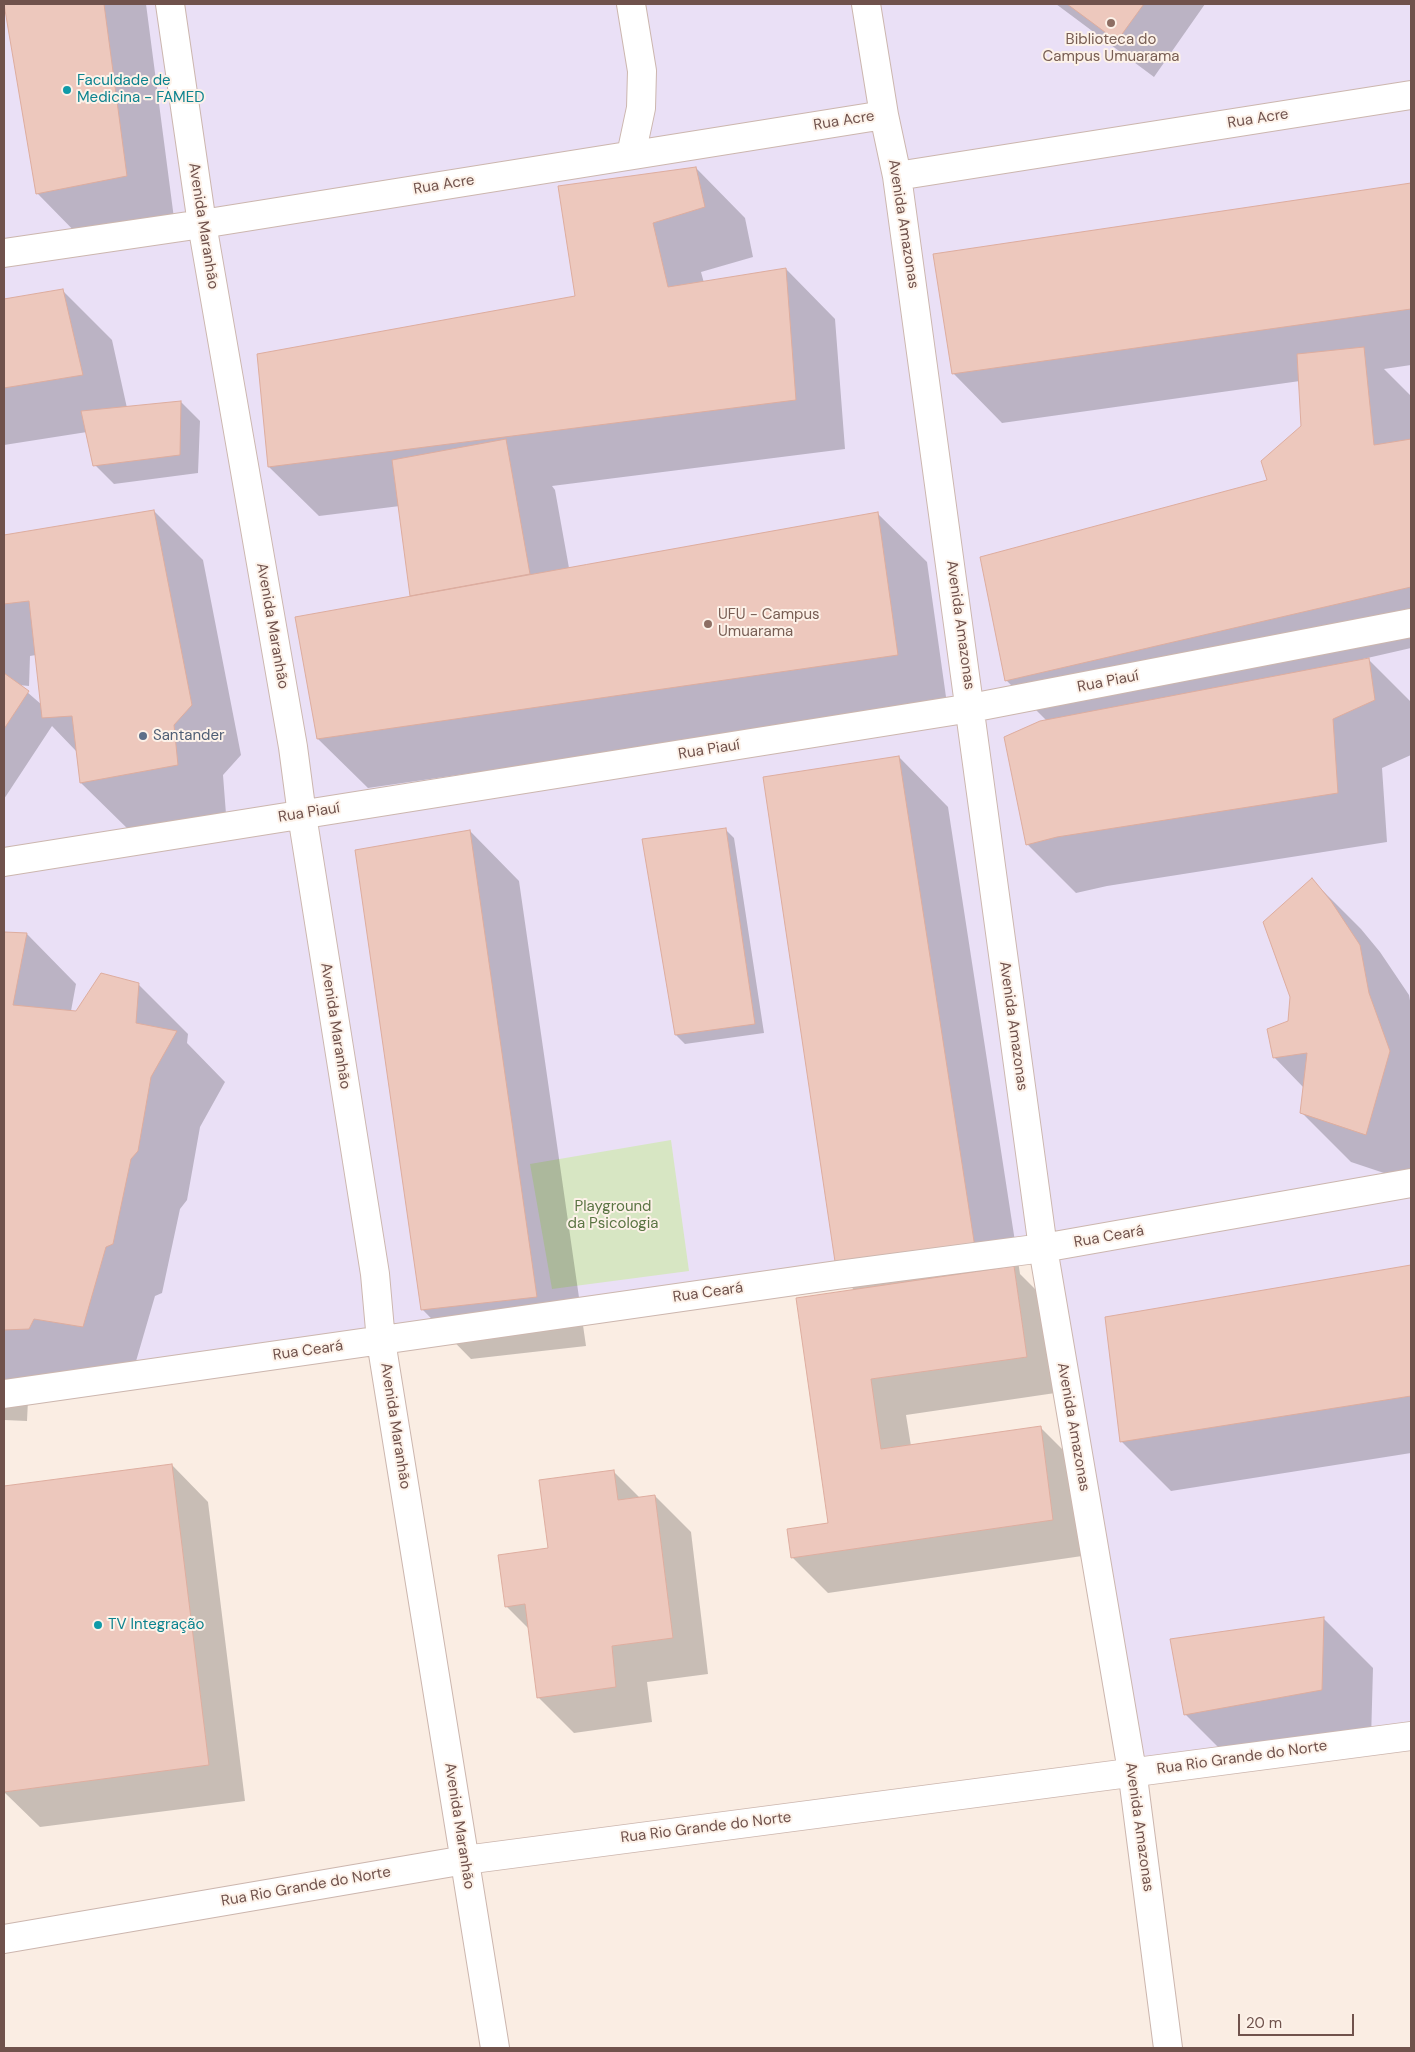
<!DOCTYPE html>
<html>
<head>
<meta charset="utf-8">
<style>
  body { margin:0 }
  #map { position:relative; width:1415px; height:2052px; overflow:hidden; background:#faede3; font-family:"DM Sans",sans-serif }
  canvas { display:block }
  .frame { position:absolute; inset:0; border:5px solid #70524c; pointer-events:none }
  .scale { position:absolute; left:1238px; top:2014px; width:116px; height:22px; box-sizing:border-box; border:2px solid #70524c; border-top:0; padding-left:6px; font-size:15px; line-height:18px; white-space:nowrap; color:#70524c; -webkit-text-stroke:4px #fdf2e9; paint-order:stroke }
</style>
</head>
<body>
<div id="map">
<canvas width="1415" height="2052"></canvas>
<div class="frame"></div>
<div class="scale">20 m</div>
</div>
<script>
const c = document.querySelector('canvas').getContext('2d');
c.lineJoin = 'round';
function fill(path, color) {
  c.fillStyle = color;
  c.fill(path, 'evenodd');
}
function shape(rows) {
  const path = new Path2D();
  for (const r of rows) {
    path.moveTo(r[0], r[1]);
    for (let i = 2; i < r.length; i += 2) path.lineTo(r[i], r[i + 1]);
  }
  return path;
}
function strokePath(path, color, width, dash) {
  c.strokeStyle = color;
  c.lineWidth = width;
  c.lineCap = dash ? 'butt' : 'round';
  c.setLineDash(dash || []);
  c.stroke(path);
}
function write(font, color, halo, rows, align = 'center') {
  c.font = font + ' "DM Sans",sans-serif';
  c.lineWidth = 4;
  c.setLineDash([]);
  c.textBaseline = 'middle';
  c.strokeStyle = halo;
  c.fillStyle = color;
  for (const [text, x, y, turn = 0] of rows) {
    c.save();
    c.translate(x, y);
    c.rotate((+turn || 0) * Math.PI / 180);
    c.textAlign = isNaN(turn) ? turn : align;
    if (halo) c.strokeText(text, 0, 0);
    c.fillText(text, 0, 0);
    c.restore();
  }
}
const education = shape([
  [4,4,1411,4,1411,1734,1127,1772,1044,1244,4,1393]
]);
const green = shape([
  [671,1140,689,1271,552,1289,530,1164]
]);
const shadow = shape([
  [5,4,146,4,175,226,86,243,37,193],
  [1056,4,1205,4,1154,77],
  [696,168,745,218,753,257,701,272,704,283,786,269,835,319,845,449,552,486,555,490,569,568,877,513,927,562,947,704,368,788,318,739,296,618,412,597,400,506,319,516,269,467,576,297],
  [1411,184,1411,365,1384,369,1411,396,1411,648,1363,659,1363,661,1369,660,1411,702,1411,755,1382,768,1387,842,1107,886,1076,893,1027,844,1047,721,1006,680,1268,481,1302,427,1300,381,1002,423,953,373,934,255],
  [62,290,112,340,127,408,181,402,200,421,198,473,114,484,95,465,87,432,4,445,4,300],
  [154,511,203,560,241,755,223,775,226,814,131,832,81,783,77,752,52,726,4,799,4,537],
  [36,655,42,705,19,685,29,686,30,656],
  [899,757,948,807,1020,1274,1050,1304,1062,1392,906,1415,911,1446,1040,1427,1076,1463,1089,1555,828,1593,792,1557,829,1524,855,1291,839,1274],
  [725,829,734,838,764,1033,685,1044,676,1035],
  [470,831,519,881,586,1346,471,1359,422,1309],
  [1312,880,1361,929,1380,952,1409,995,1411,1006,1411,1182,1351,1162,1302,1113,1304,1088,1274,1057,1289,1022],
  [4,933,27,934,76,984,71,1011,76,1012,138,984,188,1034,187,1043,225,1082,200,1127,187,1200,180,1209,162,1293,155,1296,132,1375,83,1368,79,1378,29,1379,27,1421,4,1420],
  [1411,1267,1411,1453,1171,1491,1121,1441,1107,1318],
  [172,1465,208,1502,245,1801,40,1827,4,1792,4,1487],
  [614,1472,640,1498,655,1496,691,1532,708,1674,647,1682,652,1722,574,1733,538,1697,529,1629,506,1606,549,1549],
  [1323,1618,1373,1668,1371,1740,1234,1763,1185,1714]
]);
const building = shape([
  [4,4,104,4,127,176,36,194,4,4],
  [1067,4,1144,4,1117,41,1067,4],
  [696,167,705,207,653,223,668,287,786,268,796,400,268,467,257,354,575,296,558,186,696,167],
  [1411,183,1411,309,952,374,933,254,1411,183],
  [63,289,83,375,4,388,4,299,63,289],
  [1364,347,1374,445,1411,439,1411,587,1005,681,980,557,1267,480,1261,461,1301,426,1297,354,1364,347],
  [181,401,180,455,93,466,81,411,181,401],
  [506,439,530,574,410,596,392,460,506,439],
  [154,510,192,705,174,725,178,765,80,783,72,716,42,718,29,601,4,604,4,535,154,510],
  [878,512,898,655,317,739,295,617,878,512],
  [1369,658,1375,700,1333,719,1338,793,1057,837,1026,845,1004,737,1040,721,1369,658],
  [4,673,29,691,4,729,4,673],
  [899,756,976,1254,837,1275,763,777,899,756],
  [726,828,755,1024,675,1035,642,839,726,828],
  [470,830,537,1297,421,1310,355,850,470,830],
  [1312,878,1331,901,1360,945,1369,993,1390,1051,1366,1135,1300,1113,1307,1053,1273,1058,1267,1029,1288,1021,1290,997,1263,922,1312,878],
  [4,932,27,933,13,1005,76,1011,101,973,139,983,136,1023,177,1031,151,1077,138,1151,131,1159,113,1244,106,1247,83,1327,34,1319,29,1329,4,1330,4,932],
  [1411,1265,1411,1396,1120,1442,1105,1317,1411,1265],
  [1014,1266,1027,1357,871,1379,881,1449,1041,1426,1053,1520,791,1558,787,1529,828,1523,796,1298,1014,1266],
  [172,1464,209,1765,4,1792,4,1486,172,1464],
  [614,1470,618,1500,655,1495,673,1638,612,1646,616,1687,537,1698,525,1604,505,1607,498,1555,548,1548,539,1480,614,1470],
  [1324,1617,1322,1690,1184,1715,1170,1639,1324,1617]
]);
const minor = shape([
  [170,4,202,224,293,747,302,815,375,1274,381,1341,495,2048],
  [866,4,884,115,897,176,1043,1248,1133,1777,1168,2048],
  [631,155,641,108,642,71,631,4],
  [897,176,1411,95],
  [4,253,202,224,884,115],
  [4,862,971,708,1411,623],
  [4,1394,837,1275,1043,1248,1411,1183],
  [4,1939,465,1860,1411,1736]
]);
const markers = [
  [1111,23,5,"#8d6e63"],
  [67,90,5,"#0f9aa8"],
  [708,624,5,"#8d6e63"],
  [143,736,5,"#5c6f8a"],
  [98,1625,5,"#0f9aa8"]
];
const educationNames = [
  ["Biblioteca do",1111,40],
  ["Campus Umuarama",1111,57],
  ["UFU - Campus",718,615,"left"],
  ["Umuarama",718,632,"left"]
];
const cultureNames = [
  ["Faculdade de",77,81],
  ["Medicina - FAMED",77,98],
  ["TV Integração",108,1625]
];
const streetNames = [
  ["Rua Acre",1258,119,-9],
  ["Rua Acre",844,121,-9],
  ["Rua Acre",444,185,-9],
  ["Avenida Amazonas",903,224,81],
  ["Avenida Maranhão",203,226,81],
  ["Avenida Amazonas",960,625,82],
  ["Avenida Maranhão",272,626,80],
  ["Rua Piauí",1108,682,-11],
  ["Rua Piauí",709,750,-9],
  ["Rua Piauí",309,813,-9],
  ["Avenida Maranhão",335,1026,81],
  ["Avenida Amazonas",1013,1026,82],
  ["Rua Ceará",1109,1237,-10],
  ["Rua Ceará",708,1293,-8],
  ["Rua Ceará",308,1351,-8],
  ["Avenida Maranhão",395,1426,81],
  ["Avenida Amazonas",1073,1427,80],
  ["Rua Rio Grande do Norte",1242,1758,-8],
  ["Avenida Maranhão",459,1826,81],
  ["Avenida Amazonas",1139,1827,82],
  ["Rua Rio Grande do Norte",706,1828,-7],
  ["Rua Rio Grande do Norte",306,1887,-10]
];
const serviceNames = [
  ["Santander",153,736]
];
const parkNames = [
  ["Playground",613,1207],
  ["da Psicologia",613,1224]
];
fill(education, '#eae0f6');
fill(green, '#d7e6c3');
fill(shadow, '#0003');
fill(building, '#edc8bd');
strokePath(building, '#dead9f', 1);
strokePath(minor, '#ccb6ae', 30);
strokePath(minor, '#fff', 28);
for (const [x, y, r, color] of markers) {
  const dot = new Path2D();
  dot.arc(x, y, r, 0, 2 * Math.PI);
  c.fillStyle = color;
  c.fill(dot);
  strokePath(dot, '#fdf2e9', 2);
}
write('15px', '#785e54', '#fdf2e9', educationNames);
write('15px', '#0d838f', '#fdf2e9', cultureNames, 'left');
write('15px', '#70524c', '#fdf2e9', streetNames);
write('15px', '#4e5e75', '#fdf2e9', serviceNames, 'left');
write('15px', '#5b7544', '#fdf2e9', parkNames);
</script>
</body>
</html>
